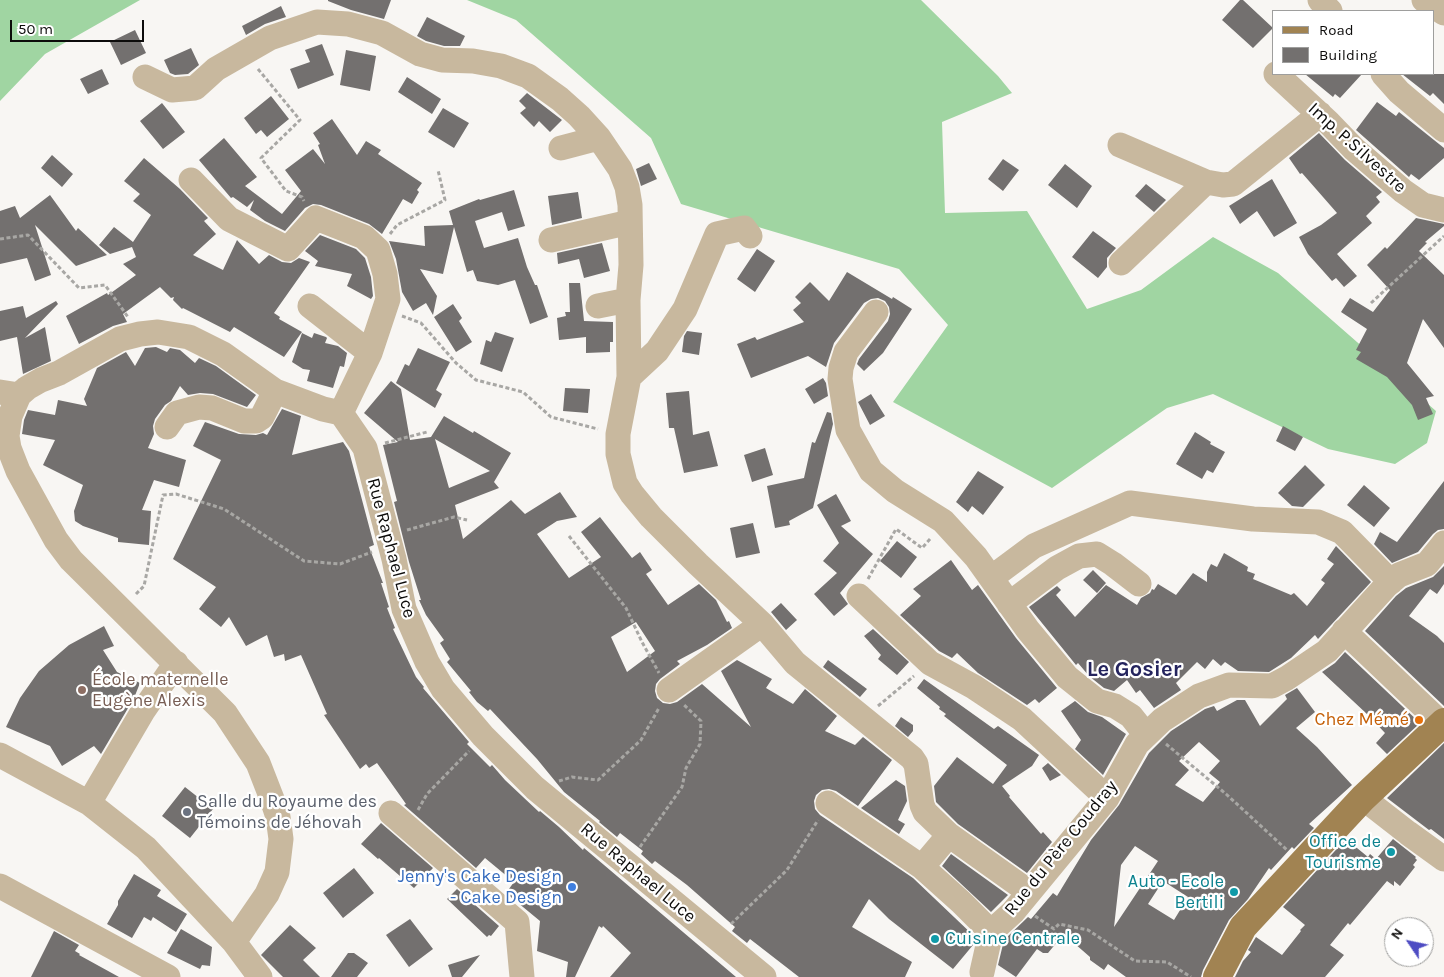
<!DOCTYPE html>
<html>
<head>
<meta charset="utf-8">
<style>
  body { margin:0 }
  #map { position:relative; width:1444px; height:977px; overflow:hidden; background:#f8f6f3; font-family:Karla,sans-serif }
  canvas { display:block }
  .legend { position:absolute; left:1272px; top:10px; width:162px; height:65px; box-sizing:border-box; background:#fff; border:1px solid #9e9e9d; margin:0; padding:6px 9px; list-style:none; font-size:15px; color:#0d0c0b }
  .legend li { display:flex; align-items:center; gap:10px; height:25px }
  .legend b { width:25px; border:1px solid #9e9e9d }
  .north { position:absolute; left:1384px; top:917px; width:50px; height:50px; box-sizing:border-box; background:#fff; border:1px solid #9e9e9d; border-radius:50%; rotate:304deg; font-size:14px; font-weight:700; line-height:20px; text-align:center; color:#0d0c0b }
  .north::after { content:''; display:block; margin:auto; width:18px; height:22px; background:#4e4cc3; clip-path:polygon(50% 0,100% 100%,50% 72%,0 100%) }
  .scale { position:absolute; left:10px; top:20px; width:134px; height:22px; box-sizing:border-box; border:2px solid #0d0c0b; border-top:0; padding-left:6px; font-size:15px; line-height:18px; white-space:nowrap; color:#0d0c0b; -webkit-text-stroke:4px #fff; paint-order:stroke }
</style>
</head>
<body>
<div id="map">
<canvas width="1444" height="977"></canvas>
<ul class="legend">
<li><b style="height:6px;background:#a18352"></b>Road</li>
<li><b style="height:14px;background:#73706f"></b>Building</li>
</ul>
<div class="north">N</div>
<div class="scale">50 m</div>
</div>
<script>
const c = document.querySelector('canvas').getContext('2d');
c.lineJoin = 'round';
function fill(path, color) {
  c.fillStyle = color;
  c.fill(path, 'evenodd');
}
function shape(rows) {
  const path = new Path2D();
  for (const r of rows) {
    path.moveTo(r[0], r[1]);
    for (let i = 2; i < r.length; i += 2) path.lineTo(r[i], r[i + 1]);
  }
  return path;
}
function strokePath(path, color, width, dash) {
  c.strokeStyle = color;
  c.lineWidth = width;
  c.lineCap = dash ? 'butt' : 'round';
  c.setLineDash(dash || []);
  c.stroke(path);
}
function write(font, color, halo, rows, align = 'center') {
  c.font = font + ' Karla,sans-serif';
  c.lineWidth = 4.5;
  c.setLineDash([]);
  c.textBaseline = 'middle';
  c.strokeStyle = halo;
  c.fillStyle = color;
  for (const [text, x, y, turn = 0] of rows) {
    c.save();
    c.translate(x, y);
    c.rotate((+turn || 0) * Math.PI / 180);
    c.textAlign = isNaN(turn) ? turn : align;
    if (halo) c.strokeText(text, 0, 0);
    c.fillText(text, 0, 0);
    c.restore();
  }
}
const forest = shape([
  [0,0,140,0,45,54,0,101],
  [467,0,921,0,998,76,1012,93,942,122,945,213,1027,211,1087,309,1141,290,1213,237,1278,273,1436,411,1427,443,1395,464,1328,449,1213,394,1167,408,1052,488,893,402,948,325,899,269,681,204,651,138,516,20]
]);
const building = shape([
  [328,0,391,0,384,19,351,10,328,1],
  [1240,0,1243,0,1273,28,1253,48,1222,20],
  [281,6,286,17,265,24,246,35,242,26],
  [427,17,465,36,460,46,444,46,426,41,417,36],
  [135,30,146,53,121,65,110,42],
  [322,44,334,75,298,89,290,69,310,62,305,50],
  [191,48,199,65,188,74,175,75,170,73,164,60],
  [346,50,376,56,370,91,340,85],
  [102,69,109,84,88,94,80,79],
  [1305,74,1362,74,1340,98,1335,94,1333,97],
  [1402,74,1444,74,1444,104,1433,93,1430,96],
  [407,77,441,99,432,114,398,92],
  [527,93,562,120,550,132,539,121,534,127,520,113,526,108,519,101],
  [271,96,289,119,267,137,261,130,256,134,244,118],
  [1377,102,1396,116,1399,112,1444,148,1444,158,1419,180,1411,174,1409,177,1356,130],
  [162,103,185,132,163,149,140,121],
  [443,108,469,123,454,148,428,132],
  [332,119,357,155,366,141,381,150,378,154,422,183,417,190,419,192,412,204,403,199,382,234,369,224,321,205,313,204,305,208,285,231,265,221,250,210,254,200,247,207,233,197,231,198,199,160,224,138,257,177,245,186,282,214,301,191,285,170,313,149,325,164,318,145,320,144,313,133],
  [1319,133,1345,160,1382,192,1376,197,1380,202,1366,216,1372,223,1337,254,1357,276,1344,287,1336,278,1332,281,1308,254,1299,237,1321,225,1337,213,1302,173,1300,174,1289,158],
  [52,155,73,174,62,187,41,168],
  [144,158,180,189,208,218,204,221,216,234,193,255,223,270,237,240,259,264,269,255,282,262,291,263,299,258,310,262,274,313,280,317,279,319,302,332,284,357,234,327,230,332,183,308,182,309,173,300,174,297,171,298,160,287,123,314,127,322,113,326,79,344,66,316,107,293,108,295,136,275,123,264,136,257,132,247,110,254,99,245,114,227,133,242,151,215,133,201,140,194,124,181],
  [1003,159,1019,170,1003,191,988,179],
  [649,163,657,179,641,186,636,169],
  [1065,164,1092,186,1077,208,1048,185],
  [1272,179,1297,223,1274,237,1257,211,1240,224,1229,206],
  [1146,184,1166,200,1154,212,1135,196],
  [514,190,525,226,508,231,502,212,475,221,484,248,518,238,527,267,535,285,537,285,548,317,530,324,515,280,498,285,477,281,473,270,467,272,454,227,443,274,420,269,437,296,433,315,426,303,413,311,402,292,396,259,389,241,425,246,424,226,453,225,449,211,479,199,480,200],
  [578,192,582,218,552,225,548,196],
  [50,195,76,231,78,228,107,255,76,266,35,225,51,275,35,281,27,258,0,264,0,211,15,206,20,218],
  [1416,218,1444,224,1444,226,1425,242,1427,243,1419,251,1444,275,1444,348,1423,319,1407,363,1434,396,1426,398,1433,414,1418,420,1412,405,1387,377,1356,359,1361,352,1356,350,1367,329,1341,312,1350,298,1373,312,1390,290,1367,265,1385,247,1387,249],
  [1093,231,1116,248,1107,258,1107,267,1098,278,1072,257],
  [320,235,356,249,365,258,371,277,373,296,371,299,347,286,352,274,315,266,318,261,305,251],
  [602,243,610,271,584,278,579,259,558,264,557,253],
  [757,249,775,261,755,292,737,279],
  [847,272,892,299,893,297,912,309,883,353,864,371,857,364,859,359,888,321,890,314,889,307,885,301,878,298,871,299,864,303,834,343,826,367,808,356,751,378,737,344,755,337,757,340,804,322,793,310,801,303,795,297,810,282,829,301],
  [569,283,580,283,584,321,613,322,613,342,610,342,610,352,586,353,586,337,559,340,557,318,566,316,565,312,570,312],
  [56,301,58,304,25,338,45,327,51,361,23,374,17,337,0,341,0,311,23,306,26,318],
  [453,304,462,318,459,321,472,342,456,352,434,317],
  [687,331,702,333,699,355,682,352,684,336],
  [495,332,514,338,502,372,480,364,486,340,491,342],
  [302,333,312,338,314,333,326,337,327,338,325,343,338,346,347,353,344,367,340,366,333,388,307,381,310,370,303,369,292,362],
  [156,347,167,352,170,348,180,350,195,363,199,358,216,366,256,395,247,407,213,394,200,393,188,395,180,386,171,401,165,405,155,419,153,426,154,434,148,448,186,460,179,487,154,480,142,510,151,511,149,545,118,542,118,538,83,526,75,521,74,511,83,485,43,465,55,440,22,434,24,420,28,410,55,415,58,400,87,406,84,399,97,368,126,352,135,366,145,348],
  [418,348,450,362,436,390,442,394,435,408,396,383,405,364,409,366],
  [823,378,826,383,828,396,814,404,805,389],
  [391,381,401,389,410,440,431,437,444,416,473,433,474,431,511,453,494,482,499,488,455,505,463,539,511,500,525,514,560,492,577,517,557,521,537,534,569,578,601,557,581,532,600,517,632,558,640,552,652,570,646,574,668,605,699,584,716,600,727,622,729,621,732,628,707,645,677,661,680,664,660,679,656,684,655,691,657,698,663,703,670,704,677,702,702,684,751,727,721,671,737,660,772,679,766,688,793,704,805,689,837,716,825,731,855,745,863,737,892,760,858,806,836,791,829,789,822,790,816,795,814,801,815,809,820,815,913,878,975,937,973,945,953,969,889,919,869,899,852,927,912,962,905,977,799,977,750,939,747,943,732,931,735,927,687,885,655,861,652,864,641,854,643,851,620,833,617,837,599,822,600,821,564,792,537,759,490,709,488,711,477,702,469,692,471,691,447,662,450,659,440,643,444,640,426,615,419,600,421,600,409,562,394,502,397,501,383,445,398,442,364,413],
  [435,439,490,471,449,488],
  [636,622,655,651,627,672,611,637],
  [565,388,590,389,588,413,563,411],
  [689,391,693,435,709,431,718,466,684,473,674,428,669,428,666,393],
  [871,394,885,416,870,425,858,402],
  [282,409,301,416,292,455,343,442,349,451,374,545,369,547,383,583,381,583,389,607,387,608,395,628,393,629,416,677,424,687,423,688,469,742,467,744,490,767,492,765,505,780,539,812,540,811,559,827,583,850,584,848,736,977,610,977,631,953,603,926,602,928,599,926,575,977,566,977,568,962,537,951,540,921,506,893,514,882,485,858,476,868,404,805,406,804,377,763,369,768,366,764,360,769,324,715,327,714,301,655,285,661,284,654,274,657,267,635,246,646,229,617,221,627,199,609,216,587,173,559,221,460,193,446,205,422,239,434,256,435,263,433,267,435],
  [827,412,831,413,833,424,813,508,789,521,790,525,775,528,767,486,804,478,812,442,815,443],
  [1283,426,1303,437,1295,451,1276,441],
  [1195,432,1211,442,1210,444,1225,452,1213,473,1207,470,1202,479,1176,464],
  [765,448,773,475,752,482,744,455],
  [1305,465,1325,485,1303,507,1292,506,1278,493],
  [978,471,1004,487,983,515,972,506,968,512,956,502],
  [1444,481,1444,529,1438,530,1433,534,1418,552,1392,563,1374,544,1380,532,1397,542],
  [1364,485,1390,508,1374,527,1347,505],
  [836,494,851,521,841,526,873,554,840,593,848,604,834,616,814,594,837,573,823,561,839,543,817,505],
  [753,523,760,553,736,558,730,528],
  [897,541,917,557,901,578,880,561],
  [1336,546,1371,582,1318,639,1315,635,1291,658,1269,672,1238,671,1225,662,1221,666,1213,659,1205,669,1197,662,1176,683,1181,690,1154,708,1140,690,1136,693,1127,680,1114,691,1104,688,1089,676,1078,663,1076,665,1029,607,1057,586,1061,590,1056,595,1075,617,1106,585,1137,605,1141,598,1150,593,1152,589,1154,590,1158,584,1176,595,1193,573,1207,582,1207,572,1211,564,1217,567,1224,553,1248,567,1247,571,1255,574,1253,579,1291,595,1294,593,1307,606,1325,583,1321,580,1334,564,1327,559],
  [951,560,972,590,978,585,1016,638,1057,688,1039,703,1035,699,1027,705,978,673,957,653,952,658,939,651,900,615,921,596,913,589],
  [1444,566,1444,584,1437,594,1430,589,1409,616,1437,636,1444,643,1444,706,1365,631,1396,596,1406,588,1433,577],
  [1093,570,1106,583,1097,593,1083,580],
  [781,603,797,620,786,630,771,612],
  [104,626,114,646,103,650,117,672,140,683,134,698,101,754,94,746,62,766,50,746,6,727,20,698,39,671,69,645],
  [873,629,909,662,897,675,878,659,881,655,864,636],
  [1345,652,1420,723,1387,754,1376,743,1385,733,1368,715,1322,672,1335,663],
  [828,660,867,689,860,697,823,667],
  [924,679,994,729,998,726,1039,755,1032,766,1002,786,1010,796,1009,797,1041,834,1043,832,1052,842,1027,873,958,824,936,802,934,786,957,757,993,784,1007,765,944,716,946,714,939,709,940,707,917,688],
  [1297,688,1315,712,1296,728,1317,747,1352,785,1309,824,1314,828,1294,849,1292,847,1271,870,1269,868,1248,899,1229,920,1203,970,1201,977,1126,977,1108,964,1104,970,1090,960,1090,957,1067,937,1066,939,1062,936,1048,953,1043,953,1037,949,1016,977,998,965,1004,940,1028,917,1031,919,1053,893,1057,896,1091,840,1119,805,1149,753,1171,731,1205,709,1214,706,1217,711,1237,700,1245,700,1260,726,1287,699,1285,695],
  [1199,742,1220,761,1209,773,1220,782,1203,802,1175,785,1189,770,1179,761],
  [1135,846,1158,861,1114,927,1121,865],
  [1163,881,1188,897,1174,920,1148,904],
  [1075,701,1088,712,1102,717,1126,734,1103,775,1075,749,1081,740,1061,711],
  [901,717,913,725,913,731,908,737,895,726],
  [1444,743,1444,839,1431,829,1429,830,1387,798],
  [1048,763,1061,775,1050,781,1042,768],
  [896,780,905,786,907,801,898,820,905,824,899,834,861,808],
  [185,787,213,809,190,838,162,816],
  [381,823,433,868,414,888,379,858,378,859,361,844],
  [1346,839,1368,857,1370,854,1376,859,1393,839,1416,857,1415,858,1417,860,1413,865,1415,867,1400,886,1394,881,1394,886,1387,881,1350,925,1348,923,1330,945,1344,955,1325,977,1235,977,1243,961,1251,952,1248,950,1256,937,1282,955,1301,931,1300,930,1305,925,1283,907],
  [951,854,1008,895,991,912,942,866],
  [354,868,374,893,343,918,323,893],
  [134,874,161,890,157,896,187,914,176,932,153,917,151,921,144,917,132,938,107,924,118,905,118,901],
  [457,889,499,926,491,936,489,935,487,937,447,899],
  [410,919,433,949,409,967,386,935],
  [290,925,316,948,303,960,320,977,283,977,261,955],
  [181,929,212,947,210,966,202,965,200,969,167,953],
  [54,931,79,945,75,951,80,954,79,955,119,977,31,977],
  [348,953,354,953,368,963,357,977,331,977],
  [480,955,462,977,452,977,448,965]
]);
const path = shape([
  [258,69,300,120,261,158,286,191,302,197,304,201],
  [390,234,397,225,445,200,438,170],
  [0,239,28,235,79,288,105,285,128,317],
  [1371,303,1444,236],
  [402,316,421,323,456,363,476,380,523,392,551,417,598,429],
  [385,443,427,432],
  [407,530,454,517,467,520],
  [569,536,626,608,642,642,659,673],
  [868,579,896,529,922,548,931,538],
  [136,594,144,586,163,495,176,494,224,509,304,561,340,564,372,552],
  [878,706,914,676],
  [1166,744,1226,794,1287,850],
  [559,781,572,777,598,780,641,740,659,708],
  [418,810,427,794,469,751],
  [640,847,682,787,686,768,700,744,701,721,684,705],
  [1035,916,1054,929,1059,924,1088,930,1135,961,1167,962,1191,977],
  [731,924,787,870,818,820]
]);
const minor = shape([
  [1320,0,1330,11],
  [1424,0,1444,13],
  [1276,74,1328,122,1354,149,1403,191,1423,205,1444,210],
  [1383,74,1399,92,1444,130],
  [145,77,172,90,195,88,216,69,270,38,317,22,348,24,382,33,420,54,442,60,473,61,501,66,528,76,560,99,579,116,599,138,620,169,627,187,630,205,631,265,628,300,629,377,618,434,618,454,625,483,632,494,651,517,698,564,762,624,795,663,912,758,916,764,922,805,925,812,949,835,1029,892],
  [1120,145,1206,182],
  [561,148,599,138],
  [191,180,229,219,288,249,316,218,364,237,378,250,385,274,388,299,370,353,341,413],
  [551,240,630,222],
  [1121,263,1206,182,1223,185,1233,184,1320,114],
  [310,306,370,353],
  [598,306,628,300],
  [876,312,846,352,841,368,840,379,848,430,871,471,895,491,943,521,976,557,1028,630,1067,677,1097,701,1115,706,1131,716,1146,735],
  [629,377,657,351,685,309,717,234,744,228,750,236],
  [0,392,19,395,27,388,41,380,59,373,120,339,140,334,158,332,189,337,223,354,275,391,323,409,341,413,365,448,394,559,404,609,427,662,443,689,483,736,535,788,764,977],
  [19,395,10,416,7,436,9,448,18,471,56,540,71,560,225,713,258,763,272,799,278,817,281,839,277,872,267,894,234,942],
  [167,427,177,413,199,407,212,408,244,421,256,421,262,417,275,391],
  [991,578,1034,546,1130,503,1253,519,1318,522,1342,532,1391,582],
  [859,596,930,663,974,687,1022,719,1107,798],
  [1009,604,1057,568,1079,556,1097,554,1113,564,1139,584],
  [1344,631,1442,724],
  [669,690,762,624],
  [0,755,89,803,146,848,234,942,260,977],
  [1363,798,1408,833,1444,859],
  [89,803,143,711,176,663],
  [828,803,922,867,961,902,991,932],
  [391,813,517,922,522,977],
  [922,867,949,835],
  [0,886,168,977],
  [982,972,991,932,1013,912,1107,798,1137,744,1162,720,1199,696,1229,685,1272,686,1287,678,1327,651,1386,586,1399,575,1427,564,1444,543]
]);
const major = shape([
  [1217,977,1243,927,1363,798,1444,722]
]);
const markers = [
  [82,690,5,"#8d6e63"],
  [1419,720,5,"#e8710a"],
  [187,812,5,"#6b7280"],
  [1391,852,5,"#0f9aa8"],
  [572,887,5,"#3f7fe0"],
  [1234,892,5,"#0f9aa8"],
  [935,939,5,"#0f9aa8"]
];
const streetNames = [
  ["Imp. P.Silvestre",1357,148,42],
  ["Rue Raphael Luce",391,548,75],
  ["Rue du Père Coudray",1061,848,-51],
  ["Rue Raphael Luce",638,873,40]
];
const educationNames = [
  ["École maternelle",92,680],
  ["Eugène Alexis",92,701]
];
const foodNames = [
  ["Chez Mémé",1409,720]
];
const worshipNames = [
  ["Salle du Royaume des",197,802],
  ["Témoins de Jéhovah",197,823]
];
const cultureNames = [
  ["Office de",1381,842],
  ["Tourisme",1381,863],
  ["Auto - Ecole",1224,882],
  ["Bertili",1224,903],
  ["Cuisine Centrale",945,939,"left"]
];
const shopNames = [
  ["Jenny's Cake Design",562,877],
  ["- Cake Design",562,898]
];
const districtNames = [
  ["Le Gosier",1134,670]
];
fill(forest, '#a0d5a2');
fill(building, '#73706f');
strokePath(path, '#a8a7a4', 3, [4, 2.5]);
strokePath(minor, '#c8b89e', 25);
strokePath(major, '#a18352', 28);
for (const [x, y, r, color] of markers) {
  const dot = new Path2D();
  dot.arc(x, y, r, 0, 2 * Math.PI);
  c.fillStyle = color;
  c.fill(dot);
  strokePath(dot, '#fff', 2);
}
write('18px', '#0d0c0b', '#fff', streetNames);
write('18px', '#785e54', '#fff', educationNames, 'left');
write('18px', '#c56008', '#fff', foodNames, 'right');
write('18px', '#5b616d', '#fff', worshipNames, 'left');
write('18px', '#0d838f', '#fff', cultureNames, 'right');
write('18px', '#366cbe', '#fff', shopNames, 'right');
write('bold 22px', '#24245e', '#fff', districtNames);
</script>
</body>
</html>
